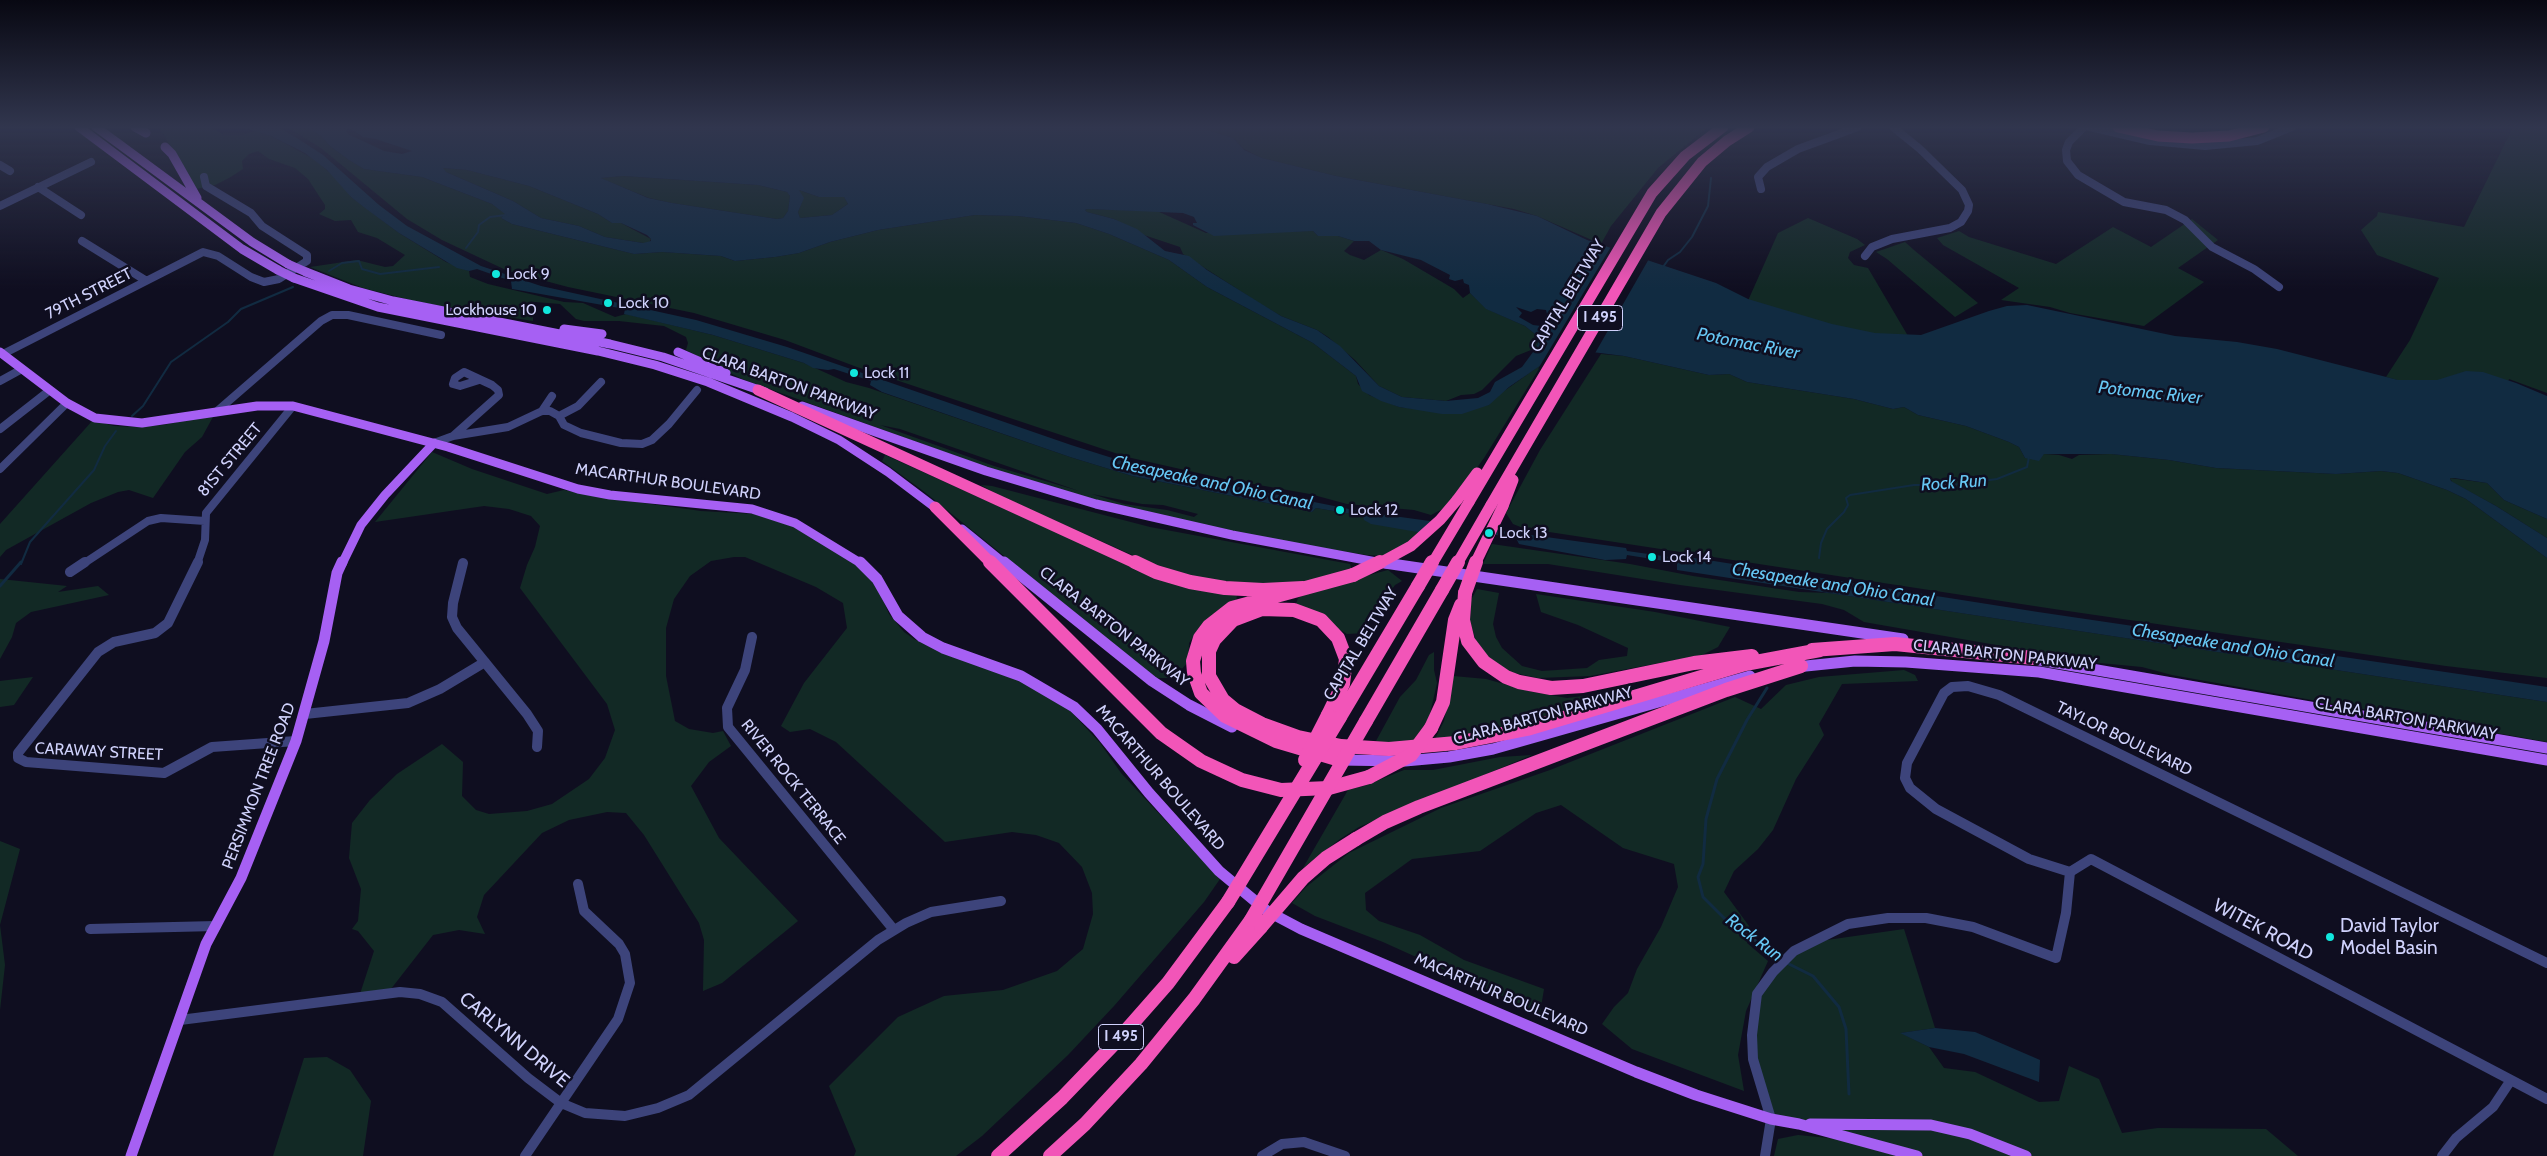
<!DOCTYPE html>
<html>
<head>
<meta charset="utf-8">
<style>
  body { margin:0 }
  canvas { display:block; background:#0f0e20 }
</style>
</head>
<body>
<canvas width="2547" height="1156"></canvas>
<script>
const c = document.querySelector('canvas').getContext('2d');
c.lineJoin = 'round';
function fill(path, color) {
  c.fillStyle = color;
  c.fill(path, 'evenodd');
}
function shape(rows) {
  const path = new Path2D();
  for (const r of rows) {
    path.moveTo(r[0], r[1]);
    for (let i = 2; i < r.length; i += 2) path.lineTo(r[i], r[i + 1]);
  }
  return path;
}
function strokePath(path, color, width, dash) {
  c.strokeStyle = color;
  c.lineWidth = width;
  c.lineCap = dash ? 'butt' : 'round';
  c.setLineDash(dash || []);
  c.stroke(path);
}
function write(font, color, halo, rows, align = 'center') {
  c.font = font + ' Cabin,sans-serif';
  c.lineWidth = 5;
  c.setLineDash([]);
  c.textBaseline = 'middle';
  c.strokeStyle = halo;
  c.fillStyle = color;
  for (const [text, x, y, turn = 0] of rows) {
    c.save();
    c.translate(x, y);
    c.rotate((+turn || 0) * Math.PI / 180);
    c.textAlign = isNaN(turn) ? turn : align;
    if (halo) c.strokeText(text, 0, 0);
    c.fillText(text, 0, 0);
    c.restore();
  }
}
const green = shape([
  [156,127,209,127,225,135,241,135,255,131,271,136,314,159,339,181,351,197,399,233,446,262,469,271,470,277,488,284,564,302,583,303,615,317,626,314,713,335,804,363,846,382,869,388,1070,457,1132,476,1312,512,1316,508,1364,516,1421,533,1386,556,1367,555,1279,541,1127,509,1006,474,742,379,686,350,688,343,686,337,664,326,619,321,584,321,576,319,560,304,535,302,531,305,530,310,533,314,533,321,520,319,418,302,363,288,310,267,357,260,385,267,393,266,405,255,377,238,358,232,351,220,335,221,319,214,325,209,325,205,308,179,295,168,269,159,258,151,249,154,242,161,243,169,229,178,215,185,196,189,161,130],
  [880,425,900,429,1079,491,994,466],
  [1092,494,1142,504,1163,505,1198,514,1194,517,1167,510,1124,504],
  [287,127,307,127,322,137,330,146,349,160,364,169,422,177,492,204,506,214,501,218,512,224,634,254,662,252,721,256,735,261,775,257,799,253,830,242,878,230,975,215,1018,216,1076,223,1109,234,1169,260,1207,287,1313,343,1356,376,1358,384,1369,395,1399,407,1417,409,1489,405,1493,399,1542,364,1484,458,1450,505,1431,515,1414,510,1347,504,1310,494,1225,479,1127,457,857,367,785,340,694,313,568,287,508,271,442,240,407,219,321,148],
  [1199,127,1708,127,1658,168,1611,226,1601,244,1537,216,1514,209,1336,176,1262,158,1244,149,1233,138],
  [2513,127,2547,127,2547,393,2509,379,2506,387,2476,401,2386,377,2410,340,2439,278,2377,255,2361,230,2377,216,2378,212,2464,227],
  [443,168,467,170,529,186,598,214,612,223,621,223,651,239,649,243,643,243,605,237,579,226,541,218,513,201,446,172,442,169],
  [623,176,758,185,787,192,790,196,788,211,783,218,777,219,672,203,649,198,600,178],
  [799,190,819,197,844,197,848,204,832,215,800,218,798,212,802,202],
  [1087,209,1157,211,1206,233,1313,231,1318,236,1338,236,1354,241,1344,251,1350,255,1364,260,1381,250,1403,259,1454,289,1463,298,1470,293,1487,309,1525,326,1540,338,1536,348,1516,356,1482,390,1474,394,1461,395,1446,401,1402,397,1379,386,1355,360,1328,337,1317,330,1281,316,1259,303,1183,254,1180,247,1144,235,1114,219,1087,212,1085,210],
  [1808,218,1857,239,1865,245,1850,252,1848,258,1854,265,1868,268,1908,336,1889,337,1849,332,1747,303,1778,233],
  [2192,219,2218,240,2178,268,2204,282,2144,326,2070,313,2050,307,2001,300,2019,288,1943,245,1937,238,1959,231,1969,237,2056,264,2113,227,2151,247],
  [1905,242,1914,250,1978,303,1955,317,1887,259,1876,252],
  [1601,354,1624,356,1709,375,1729,374,1747,382,1854,399,1893,409,1904,407,1918,415,1966,426,2009,442,2019,447,2025,458,2044,454,2059,455,2072,459,2079,455,2111,454,2169,460,2216,468,2336,474,2381,471,2398,473,2447,490,2466,499,2547,558,2547,678,2446,666,2054,609,1523,528,1513,524,1506,513,1540,450],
  [214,415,202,437,185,452,153,498,129,490,118,492,91,503,6,550,0,557,0,524,93,420,114,426,136,427,163,425],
  [432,452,472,469,547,494,564,490,593,496,701,511,754,514,794,527,848,559,869,576,879,591,889,614,904,632,914,639,945,654,1009,674,1063,703,1100,743,1121,773,1220,879,1204,902,1114,1006,1068,1055,982,1136,956,1156,854,1156,856,1151,829,1086,898,1017,944,996,1003,990,1057,971,1083,949,1093,914,1092,893,1082,867,1059,843,1036,835,1012,832,945,842,836,742,810,729,790,732,781,726,804,683,847,628,843,603,816,587,745,557,734,557,711,561,690,576,674,599,666,628,666,676,675,721,689,729,713,733,723,731,731,746,709,762,691,786,719,838,798,921,722,983,703,991,704,940,699,923,644,835,626,813,607,812,569,820,542,833,484,895,477,917,485,934,459,930,433,935,387,994,359,997,374,951,358,931,352,929,358,921,361,889,349,858,352,823,370,800,397,774,442,744,463,762,462,796,476,810,489,814,527,811,552,804,589,779,605,758,615,730,607,704,520,588,527,565,535,547,540,526,531,516,509,509,484,506,375,522],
  [885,455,1136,568,1237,595,1236,601,1199,628,1189,643,1188,662,1181,670,1170,678,1156,678,922,490,882,461],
  [2450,478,2487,483,2504,500,2547,519,2547,538,2496,506,2452,482],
  [981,485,992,486,1150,527,1350,564,1352,570,1318,580,1287,584,1218,584,1148,562,1000,496],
  [1492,544,1630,564,1693,576,1799,592,1829,593,2547,702,2547,742,2172,675,2142,667,2100,663,1864,622,1844,610,1822,604,1680,585,1548,564,1483,564],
  [1388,570,1402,581,1395,585,1385,599,1364,633,1347,634,1296,604,1298,598,1310,591],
  [0,579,67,586,58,592,98,586,109,595,31,612,16,623,12,637,0,659],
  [1477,589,1499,593,1493,624,1496,637,1502,648,1522,666,1542,671,1587,668,1599,660,1627,656,1628,648,1578,625,1541,612,1536,594,1655,612,1730,627,1718,647,1702,655,1590,676,1538,678,1510,672,1489,658,1476,641,1470,621,1471,600],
  [1434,652,1434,670,1437,683,1429,718,1412,743,1394,744,1376,741,1400,697,1416,680,1429,655],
  [1904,670,1915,675,1918,681,1842,684,1819,724,1824,735,1796,779,1773,830,1758,849,1734,871,1724,892,1749,926,1747,943,1768,961,1746,1011,1738,1055,1744,1091,1632,1049,1602,1024,1614,1007,1628,993,1637,969,1661,927,1678,887,1674,864,1623,848,1561,805,1536,813,1480,851,1412,859,1365,893,1366,910,1379,921,1420,935,1464,960,1544,989,1540,1013,1383,942,1315,916,1292,903,1306,887,1349,853,1441,808,1550,770,1735,697,1761,709,1786,685,1819,677],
  [1453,676,1486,679,1533,692,1567,698,1617,692,1550,715,1481,734,1435,739,1444,721],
  [33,677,14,705,0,707,0,681],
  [1532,755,1359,827,1340,839,1303,868,1348,790,1364,786,1404,770,1433,770,1500,757],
  [0,841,20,849,0,925,5,965,0,1010],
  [1904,929,1935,1028,1901,1033,1929,1047,1944,1068,1975,1072,2039,1102,2059,1101,2069,1066,2099,1079,2122,1133,2158,1128,2266,1129,2298,1156,1774,1156,1778,1139,1798,1135,1849,1140,1771,1119,1753,1059,1757,994,1806,943],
  [327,1057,350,1070,371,1101,363,1156,273,1156,304,1058]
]);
const water = shape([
  [241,127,278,127,292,135,323,155,379,205,407,226,481,266,541,286,696,320,787,347,1071,445,1144,468,1364,512,1626,548,1627,551,1677,558,1680,556,1701,559,2038,612,2547,687,2547,702,1677,570,1677,563,1627,555,1626,559,1605,560,1524,545,1519,544,1516,538,1462,530,1446,537,1371,524,1364,520,1363,516,1316,508,1312,512,1132,476,1070,457,882,392,870,385,871,381,834,369,828,370,813,368,804,363,713,335,624,314,625,309,518,290,512,289,511,281,477,269,469,271,457,268,399,233,365,208,351,197,327,170,305,153,271,136],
  [307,127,1199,127,1233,138,1244,150,1262,158,1336,176,1487,204,1537,216,1587,240,1716,283,1748,299,1832,324,1875,333,1921,335,1989,311,2007,306,2027,305,2175,336,2237,342,2277,349,2398,380,2437,380,2466,371,2483,372,2516,383,2547,396,2547,519,2504,500,2487,483,2454,478,2450,478,2451,481,2496,506,2547,538,2547,558,2466,499,2447,490,2398,473,2381,471,2336,474,2216,468,2169,460,2111,454,2044,454,2039,461,2025,458,2019,447,2009,442,1966,426,1918,415,1904,407,1893,409,1854,399,1747,382,1729,374,1709,375,1624,356,1592,352,1553,357,1509,387,1489,405,1462,414,1442,414,1399,407,1381,401,1362,391,1356,376,1313,343,1207,287,1169,260,1109,234,1076,223,1018,216,975,215,878,230,830,242,799,253,775,257,735,261,721,256,662,252,634,254,512,224,501,218,505,214,492,204,422,177,364,169,349,160,330,146,322,137],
  [349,128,363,137,376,139,412,151,402,154,384,151,348,134,346,130],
  [443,168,467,170,529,186,598,214,612,223,621,223,647,235,651,239,651,241,643,243,605,237,579,226,541,218,513,201,446,172],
  [623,176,758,185,787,192,790,196,788,211,783,218,777,219,672,203,648,198,601,178],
  [799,190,819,197,844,197,848,204,832,215,800,218,798,212,804,198],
  [1087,209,1183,213,1194,217,1197,223,1193,223,1193,225,1214,236,1313,231,1318,236,1338,236,1354,241,1369,241,1381,250,1421,260,1450,275,1449,279,1455,281,1463,279,1464,283,1469,285,1470,293,1486,309,1525,326,1540,338,1536,348,1522,367,1495,382,1490,392,1478,398,1446,401,1402,397,1379,386,1340,346,1317,330,1281,316,1207,270,1189,256,1165,251,1137,229,1114,219,1087,212,1085,210],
  [1516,307,1531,312,1537,309,1546,310,1549,322,1541,326,1533,325,1519,317,1522,313],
  [1935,1028,1975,1032,2040,1060,2039,1082,1964,1054,1929,1047,1900,1033]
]);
const pier = shape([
  [1612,245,1650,257,1594,355,1573,356,1554,360,1538,369],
  [1437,519,1464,524,1498,529,1494,538,1462,533,1446,539,1420,535]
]);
const streamFar1 = shape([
  [466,248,478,232,479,225,490,217,506,215],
  [1663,267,1668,260,1680,252,1692,237,1708,206,1711,178],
  [329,271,342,263,359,261,362,269,380,274,439,267],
  [132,416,143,406,171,362,228,322,241,309,293,287],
  [1819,558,1821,543,1827,529,1844,512,1848,505,1846,498,1850,495,1914,485,1952,485,1997,479,2027,467,2029,457],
  [21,564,30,542,94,470,105,446,116,431]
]);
const stream = shape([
  [0,586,21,562],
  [1767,688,1747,720,1717,779,1706,819,1703,864,1698,877,1703,897,1724,918,1782,960],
  [1787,963,1813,976,1839,1007,1846,1029,1849,1094]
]);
const minorFar1 = shape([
  [2084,127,2069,142,2066,150,2067,161,2078,175,2124,202,2166,210,2185,220,2212,247,2254,269,2279,287],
  [2090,127,2150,141,2205,146,2257,141,2292,127],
  [0,165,10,171],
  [38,187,81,215],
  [1761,189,1758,177,1767,167,1798,149,1858,127],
  [0,206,91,162],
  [82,241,145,280],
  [1865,256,1872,247,1892,239,1950,228,1961,222,1968,211,1969,205,1962,190,1920,149,1893,127],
  [3,354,203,252,218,256,251,277,264,282,279,279,307,261,307,255,262,226,251,213,206,186,204,177],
  [0,381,22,369],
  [542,411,552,396],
  [216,412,321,321,332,315,348,315,441,335],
  [559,416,564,425,581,433,621,443,642,444,652,440,669,424,697,390],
  [559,416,578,406,601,382],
  [0,429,50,390],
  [453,436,499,395,498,390,492,385,464,372,455,378,453,384,460,386,479,380],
  [434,443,453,436,508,427,542,411,550,411,559,416],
  [0,469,67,403],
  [83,564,148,521,161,518,205,521],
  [197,564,205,540,206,513,293,406]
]);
const minor = shape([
  [198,562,168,623,155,633,114,642,98,652,18,753,18,758,26,762,164,773,212,747,296,741],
  [463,563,453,603,452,617,457,628,527,714,538,731,537,747],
  [70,572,85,562],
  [752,637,745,670,727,708,728,727,894,930],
  [305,714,408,703,440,689,485,662],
  [2070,872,2029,859,1936,809,1910,788,1905,778,1907,763,1944,693,1952,687,1968,686,1999,695,2547,963],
  [2070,872,2091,859,2547,1099],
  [90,929,216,926],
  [180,1020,400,992,420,994,442,1002,528,1078,561,1103,585,1113,625,1116,658,1108,689,1095,878,940,906,923,931,912,1001,901],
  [525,1156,618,1019,630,983,625,954,619,944,584,911,578,884],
  [1262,1156,1282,1144,1304,1142,1345,1156],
  [1765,1156,1771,1119,1753,1059,1752,1035,1757,994,1773,972,1794,951,1848,924,1888,918,1926,918,1973,927,2056,958,2066,913,2070,872],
  [2442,1156,2456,1138,2493,1107,2511,1080]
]);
const majorFar1 = shape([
  [79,127,242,249,278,270],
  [96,127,252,242,288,264],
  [135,127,146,133],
  [165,147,172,154,197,198],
  [306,272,349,289,393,301,610,344,663,357,765,392],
  [294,278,378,307,598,351,655,365,708,382,792,417,839,440,888,472,941,512],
  [564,329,602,334],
  [0,352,67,403,95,418,142,423,257,406,293,406,448,447,578,489,610,495,752,509,795,523,862,564],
  [678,352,726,373],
  [802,406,986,471,1096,504,1232,535,1387,564],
  [962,529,1005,564],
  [342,564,361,525,385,495,434,443]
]);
const major = shape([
  [860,562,877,579,898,616,922,637,943,648,1021,676,1074,707,1097,729,1149,793,1219,871,1267,911,1301,929,1636,1072,1696,1095,1771,1119,1799,1124,1917,1156],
  [1004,562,1152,681,1189,705,1232,727],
  [1378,562,1903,639],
  [2028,658,2547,748],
  [1796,667,1855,661,1906,662,2039,672,2547,760],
  [1339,760,1405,761,1449,757,1493,749,1750,676],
  [1810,1124,1931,1125,1970,1134,2026,1156],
  [131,1156,206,944,241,878,296,741,324,641,337,573,342,562]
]);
const highwayFar1 = shape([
  [2118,127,2158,136,2192,138,2229,136,2264,127],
  [758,390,1137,564],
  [1457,500,1477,473],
  [1469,502,1652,193,1685,156,1723,127],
  [1491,505,1661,213,1702,162,1727,141,1749,127],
  [1503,506,1513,480],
  [935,507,992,564]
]);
const highway = shape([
  [990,562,1161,733,1201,761,1242,780,1281,790,1329,788,1369,777],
  [1135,562,1156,572,1190,582,1225,588,1263,590,1303,588],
  [1465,593,1463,620,1468,641,1484,662,1506,677,1519,682,1551,688,1583,686,1694,663,1752,656],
  [1812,650,1895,644,2034,658],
  [1328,715,1343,684,1346,659,1338,638,1321,620,1294,610,1262,609,1233,620,1214,640,1209,651,1209,676,1223,700,1235,710,1262,724,1298,737,1341,746,1389,749,1456,743,1527,729,1745,664,1820,650],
  [1340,717,1418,586],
  [1366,721,1442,590],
  [1431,728,1443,702,1455,620,1461,605],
  [1340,760,1276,741,1225,716,1201,693,1194,673,1193,661,1200,638,1209,626,1232,608,1353,575],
  [1356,839,1385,822,1419,807,1726,690,1801,666],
  [1234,957,1261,927],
  [998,1156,1062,1098,1116,1042,1168,983,1228,902],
  [1050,1156,1085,1124,1141,1064,1194,999,1251,920]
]);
const majorBridge = shape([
  [288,264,306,272],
  [278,270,294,278]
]);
const highwayBridgeFar1 = shape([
  [1378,564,1411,546,1440,520,1457,500],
  [1432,564,1469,502],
  [1457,564,1491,505],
  [1475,564,1503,506]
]);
const highwayBridge = shape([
  [1353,575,1380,562],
  [1418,586,1432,562],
  [1442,590,1458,562],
  [1465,593,1476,562],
  [1305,760,1328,715],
  [1369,777,1411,755,1431,728],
  [1228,902,1340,717],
  [1251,920,1366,721],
  [1261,927,1303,878,1326,858,1356,839]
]);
const markers = [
  [496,274,5,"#11e7dd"],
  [608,303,5,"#11e7dd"],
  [547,310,5,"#11e7dd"],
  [854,373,5,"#11e7dd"],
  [1340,510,5,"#11e7dd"],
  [1489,533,5,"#11e7dd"],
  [1652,557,5,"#11e7dd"],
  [2330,937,5,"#11e7dd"]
];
const shields = [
  [1600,318,45],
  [1121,1037,45]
];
const shieldNames = [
  ["I 495",1600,318],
  ["I 495",1121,1037]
];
const poiNames = [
  ["Lock 9",506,274],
  ["Lock 10",618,303],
  ["Lockhouse 10",537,310,"right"],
  ["Lock 11",864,373],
  ["Lock 12",1350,510],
  ["Lock 13",1499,533],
  ["Lock 14",1662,557]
];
const streetNames = [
  ["79TH STREET",89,294,-27],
  ["CAPITAL BELTWAY",1568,296,-59],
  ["CLARA BARTON PARKWAY",789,384,20],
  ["81ST STREET",230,460,-50],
  ["MACARTHUR BOULEVARD",668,482,8],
  ["CLARA BARTON PARKWAY",1114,627,38],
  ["CAPITAL BELTWAY",1361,644,-59],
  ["CLARA BARTON PARKWAY",2005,655,6],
  ["CLARA BARTON PARKWAY",1543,716,-15],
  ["CLARA BARTON PARKWAY",2406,719,10],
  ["TAYLOR BOULEVARD",2124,739,26],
  ["CARAWAY STREET",99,752,3],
  ["MACARTHUR BOULEVARD",1160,778,49],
  ["RIVER ROCK TERRACE",793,782,51],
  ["PERSIMMON TREE ROAD",259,786,-69],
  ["MACARTHUR BOULEVARD",1501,995,23]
];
const waterNames = [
  ["Potomac River",1748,344,11],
  ["Potomac River",2150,393,6],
  ["Chesapeake and Ohio Canal",1212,483,12],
  ["Rock Run",1954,483,-4],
  ["Chesapeake and Ohio Canal",1833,585,9],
  ["Chesapeake and Ohio Canal",2233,646,9],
  ["Rock Run",1754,938,37]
];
const nearPoinames = [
  ["David Taylor",2340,926],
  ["Model Basin",2340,948]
];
const nearStreetnames = [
  ["WITEK ROAD",2263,930,28],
  ["CARLYNN DRIVE",514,1040,40]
];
fill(green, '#122925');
fill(water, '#112b41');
fill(pier, '#0f0e20');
strokePath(streamFar1, '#112b41', 2);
strokePath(stream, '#112b41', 3);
strokePath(minorFar1, '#3d447b', 8);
strokePath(minor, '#3d447b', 10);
strokePath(majorFar1, '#a660f3', 9);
strokePath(major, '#a660f3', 11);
strokePath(highwayFar1, '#f255b8', 11);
strokePath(highway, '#f255b8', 14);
strokePath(majorBridge, '#a660f3', 9);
strokePath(highwayBridgeFar1, '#f255b8', 11);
strokePath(highwayBridge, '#f255b8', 14);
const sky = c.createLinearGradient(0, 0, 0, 289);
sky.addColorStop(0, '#080812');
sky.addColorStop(0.44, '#31364e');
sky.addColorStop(1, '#31364e00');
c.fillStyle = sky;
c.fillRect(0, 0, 2547, 289);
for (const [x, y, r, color] of markers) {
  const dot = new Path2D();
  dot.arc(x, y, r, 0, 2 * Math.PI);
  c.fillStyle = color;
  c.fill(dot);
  strokePath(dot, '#0f0e20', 2);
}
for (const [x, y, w] of shields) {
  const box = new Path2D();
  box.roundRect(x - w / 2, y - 12.5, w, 25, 4);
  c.fillStyle = '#0f0e20';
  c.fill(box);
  strokePath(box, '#d0d2fc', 1);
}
write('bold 15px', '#d0d2fc', null, shieldNames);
write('16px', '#d0d2fc', '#0f0e20', poiNames, 'left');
write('16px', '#d0d2fc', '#0f0e20', streetNames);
write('italic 18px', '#66c7f4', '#0f0e20', waterNames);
write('19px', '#d0d2fc', '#0f0e20', nearPoinames, 'left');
write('19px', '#d0d2fc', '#0f0e20', nearStreetnames);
</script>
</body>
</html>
